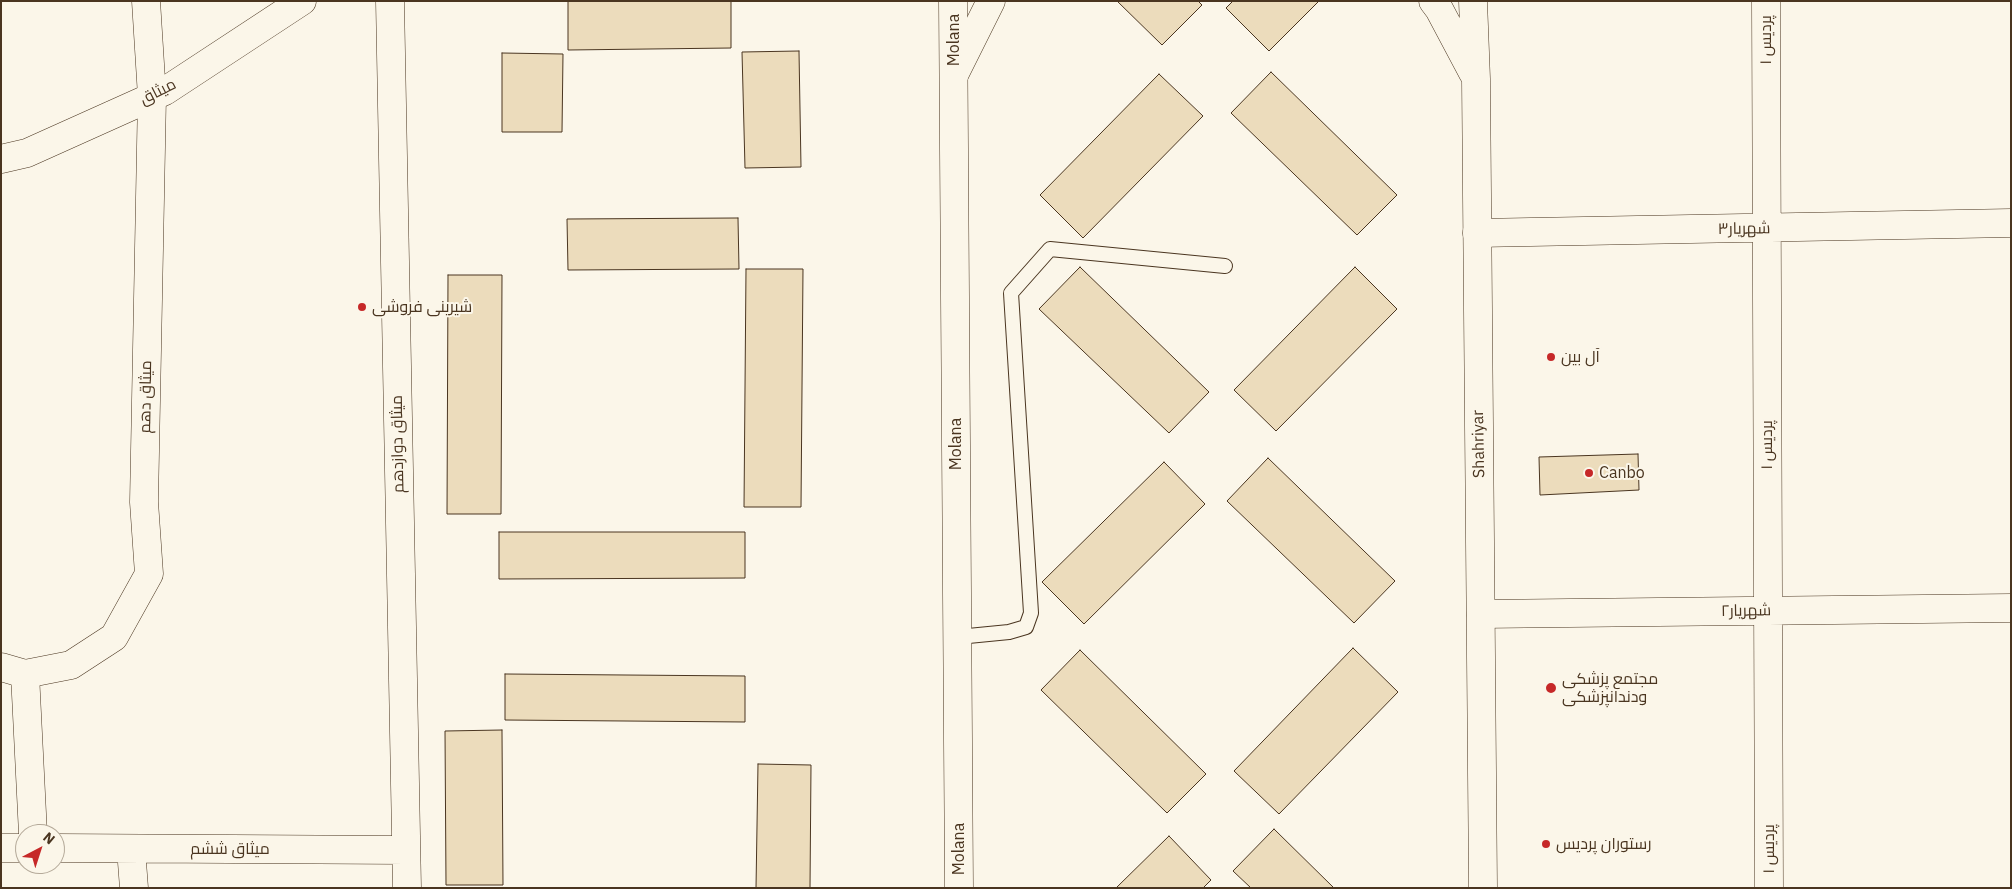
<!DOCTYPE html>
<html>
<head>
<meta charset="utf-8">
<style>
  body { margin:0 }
  #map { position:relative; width:2012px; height:889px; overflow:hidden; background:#fbf6e9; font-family:"IBM Plex Sans",sans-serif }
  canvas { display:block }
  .frame { position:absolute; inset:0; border:2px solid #4a3520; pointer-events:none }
  .north { position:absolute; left:15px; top:824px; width:50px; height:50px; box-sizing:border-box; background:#fbf6e9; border:1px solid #b4a999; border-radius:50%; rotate:40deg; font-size:14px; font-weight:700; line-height:20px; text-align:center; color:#4a3520 }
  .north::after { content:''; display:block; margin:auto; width:18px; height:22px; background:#c62828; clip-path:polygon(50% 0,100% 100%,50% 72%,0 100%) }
</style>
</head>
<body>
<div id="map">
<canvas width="2012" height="889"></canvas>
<div class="frame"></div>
<div class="north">N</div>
</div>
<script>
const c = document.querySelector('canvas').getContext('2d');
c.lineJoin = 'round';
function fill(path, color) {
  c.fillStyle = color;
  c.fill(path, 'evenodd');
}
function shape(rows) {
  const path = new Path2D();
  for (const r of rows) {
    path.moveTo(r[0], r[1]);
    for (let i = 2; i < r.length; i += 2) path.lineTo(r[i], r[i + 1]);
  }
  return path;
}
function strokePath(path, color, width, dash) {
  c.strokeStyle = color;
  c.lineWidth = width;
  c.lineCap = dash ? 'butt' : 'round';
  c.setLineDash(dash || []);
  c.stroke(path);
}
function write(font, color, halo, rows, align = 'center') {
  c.font = font + ' "IBM Plex Sans",Cairo,sans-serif';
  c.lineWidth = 4;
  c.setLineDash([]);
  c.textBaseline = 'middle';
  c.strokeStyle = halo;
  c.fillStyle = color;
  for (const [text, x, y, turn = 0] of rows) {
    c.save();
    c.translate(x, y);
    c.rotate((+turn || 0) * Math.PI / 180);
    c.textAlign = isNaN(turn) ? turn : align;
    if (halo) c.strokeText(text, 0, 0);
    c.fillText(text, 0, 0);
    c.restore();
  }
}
const building = shape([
  [568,1,731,1,731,48,568,50,568,1],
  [1117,1,1198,1,1202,5,1162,45,1117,1],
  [1233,1,1319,1,1269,51,1226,8,1233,1],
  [799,51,801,167,745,168,742,52,799,51],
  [502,53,563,54,562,132,502,132,502,53],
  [1271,72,1397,195,1357,235,1231,113,1271,72],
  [1159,74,1203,116,1083,238,1040,195,1159,74],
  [738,218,739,269,568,270,567,219,738,218],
  [1080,267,1209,392,1169,433,1039,309,1080,267],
  [1355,267,1397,309,1276,431,1234,390,1355,267],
  [746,269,803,269,801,507,744,507,746,269],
  [448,275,502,275,501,514,447,514,448,275],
  [1638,454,1639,490,1540,495,1539,457,1638,454],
  [1268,458,1395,581,1354,623,1227,501,1268,458],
  [1164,462,1205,504,1084,624,1042,582,1164,462],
  [499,532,745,532,745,578,499,579,499,532],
  [1353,648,1398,692,1279,814,1234,771,1353,648],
  [1080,650,1206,774,1167,813,1041,690,1080,650],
  [505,674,745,676,745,722,505,720,505,674],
  [502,730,503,885,446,885,445,731,502,730],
  [758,764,811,765,810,888,756,888,758,764],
  [1274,829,1334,888,1251,888,1233,871,1274,829],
  [1169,836,1211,880,1203,888,1116,888,1169,836]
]);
const service = shape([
  [958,637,1009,632,1026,627,1031,613,1011,293,1050,249,1225,266]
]);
const minor = shape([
  [390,1,407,888],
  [1766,1,1769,888],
  [1477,233,2011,223],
  [1481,614,2011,608],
  [1,667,25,674,71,665,114,637,149,574,144,502,152,96,146,1],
  [25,674,33,834],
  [1,848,25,848],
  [55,848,406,850],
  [131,849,134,888]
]);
const secondary = shape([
  [1433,1,1439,9,1473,73],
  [1473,1,1476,79,1483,888],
  [954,75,991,1],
  [1,159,27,153,165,91,302,1]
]);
const primary = shape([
  [953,1,959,888]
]);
const markers = [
  [362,307,5,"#c62828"],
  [1551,357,5,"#c62828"],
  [1589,473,5,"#c62828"],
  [1551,688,6,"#c62828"],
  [1546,844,5,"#c62828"]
];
const streetNames = [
  ["Molana",954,40,-90],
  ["پردیس ۱",1766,40,-90],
  ["میثاق",158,92,-27],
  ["شهریار۳",1744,229,-1],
  ["میثاق دهم",146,397,-89],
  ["میثاق دوازدهم",398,444,-91],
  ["Molana",956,444,-90],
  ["Shahriyar",1479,444,-91],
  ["پردیس ۱",1767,445,-90],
  ["شهریار۲",1746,611,-1],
  ["میثاق ششم",230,849],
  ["Molana",959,849,-90],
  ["پردیس ۱",1769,849,-90]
];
const poiNames = [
  ["شیرینی فروشی",372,307],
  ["آل بین",1561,357],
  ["Canbo",1599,473],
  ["مجتمع پزشکی",1562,679],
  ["ودندانپزشکی",1562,697],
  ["رستوران پردیس",1556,844]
];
fill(building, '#ecdcbc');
strokePath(building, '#4a3520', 1);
strokePath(service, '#4a3520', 16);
strokePath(minor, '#4a3520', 29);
strokePath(secondary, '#4a3520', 29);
strokePath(primary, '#4a3520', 29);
strokePath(service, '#fbf6e9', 14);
strokePath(minor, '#fbf6e9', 28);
strokePath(secondary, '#fbf6e9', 28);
strokePath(primary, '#fbf6e9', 28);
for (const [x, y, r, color] of markers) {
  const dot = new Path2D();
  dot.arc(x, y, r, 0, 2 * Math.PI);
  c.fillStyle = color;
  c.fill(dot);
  strokePath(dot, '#fbf6e9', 2);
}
write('16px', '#4a3520', '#fbf6e9', streetNames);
write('16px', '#4a3520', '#fbf6e9', poiNames, 'left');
</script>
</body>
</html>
